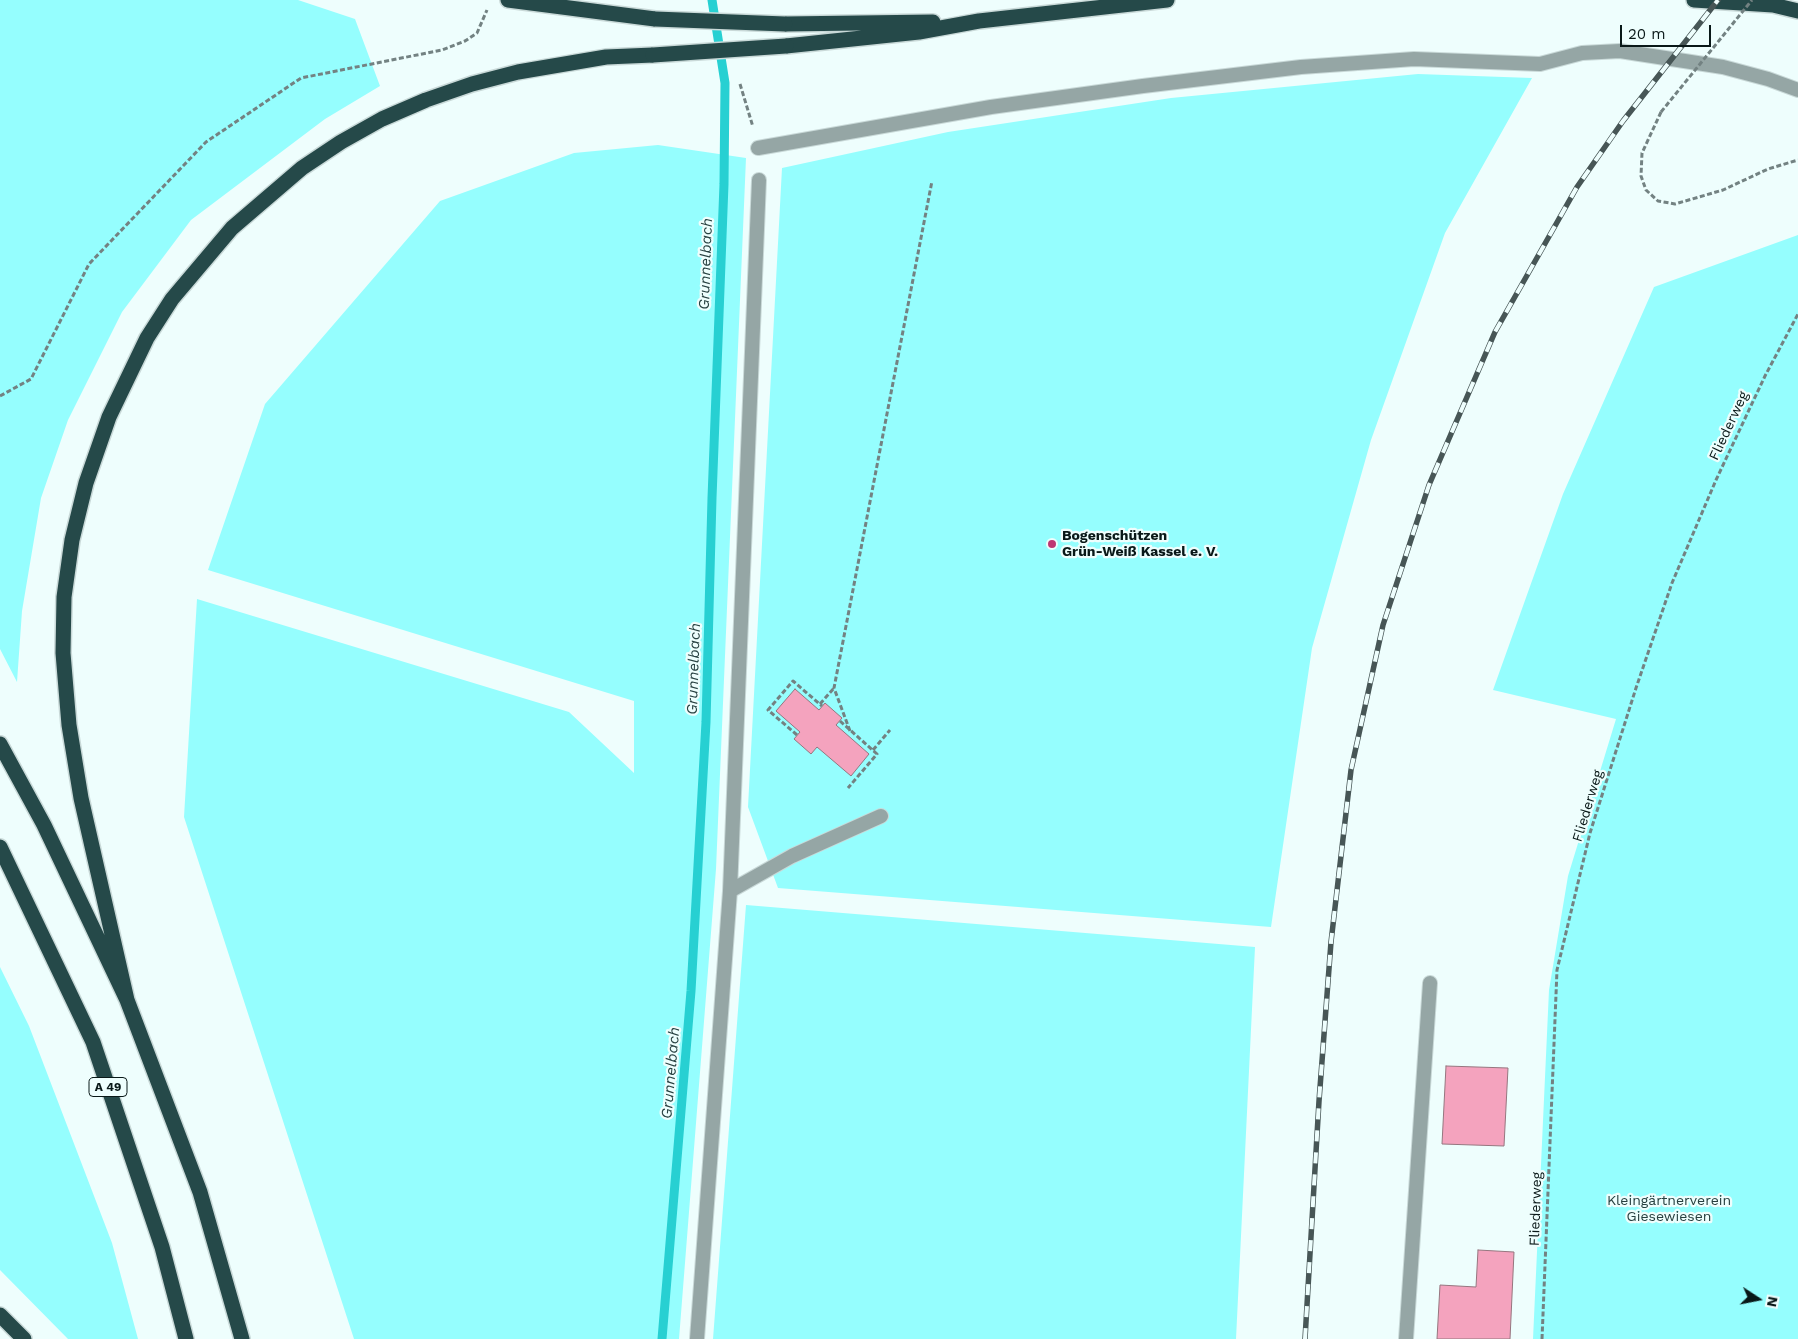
<!DOCTYPE html>
<html>
<head>
<meta charset="utf-8">
<style>
  body { margin:0 }
  #map { position:relative; width:1798px; height:1339px; overflow:hidden; background:#eefefd; font-family:"Work Sans",sans-serif }
  canvas { display:block }
  .north { position:absolute; left:1733px; top:1274px; width:50px; height:50px; -webkit-text-stroke:4px #eefefd; paint-order:stroke; rotate:101deg; font-size:14px; font-weight:700; line-height:20px; text-align:center; color:#091818 }
  .north::after { content:''; display:block; margin:auto; width:18px; height:22px; background:#091818; clip-path:polygon(50% 0,100% 100%,50% 72%,0 100%) }
  .scale { position:absolute; left:1620px; top:25px; width:91px; height:22px; box-sizing:border-box; border:2px solid #091818; border-top:0; padding-left:6px; font-size:15px; line-height:18px; white-space:nowrap; color:#091818; -webkit-text-stroke:4px #eefefd; paint-order:stroke }
</style>
</head>
<body>
<div id="map">
<canvas width="1798" height="1339"></canvas>
<div class="north">N</div>
<div class="scale">20 m</div>
</div>
<script>
const c = document.querySelector('canvas').getContext('2d');
c.lineJoin = 'round';
function fill(path, color) {
  c.fillStyle = color;
  c.fill(path, 'evenodd');
}
function shape(rows) {
  const path = new Path2D();
  for (const r of rows) {
    path.moveTo(r[0], r[1]);
    for (let i = 2; i < r.length; i += 2) path.lineTo(r[i], r[i + 1]);
  }
  return path;
}
function strokePath(path, color, width, dash) {
  c.strokeStyle = color;
  c.lineWidth = width;
  c.lineCap = dash ? 'butt' : 'round';
  c.setLineDash(dash || []);
  c.stroke(path);
}
function write(font, color, halo, rows, align = 'center') {
  c.font = font + ' "Work Sans",sans-serif';
  c.lineWidth = 4.5;
  c.setLineDash([]);
  c.textBaseline = 'middle';
  c.strokeStyle = halo;
  c.fillStyle = color;
  for (const [text, x, y, turn = 0] of rows) {
    c.save();
    c.translate(x, y);
    c.rotate((+turn || 0) * Math.PI / 180);
    c.textAlign = isNaN(turn) ? turn : align;
    if (halo) c.strokeText(text, 0, 0);
    c.fillText(text, 0, 0);
    c.restore();
  }
}
const green = shape([
  [0,0,298,0,355,19,380,86,325,119,191,220,122,312,68,420,41,498,22,611,17,682,0,649],
  [1418,74,1532,78,1445,233,1371,440,1312,648,1271,927,778,888,748,807,782,168,948,132,1171,98],
  [658,145,746,158,716,869,679,1339,354,1339,184,817,197,599,569,712,634,773,634,701,208,570,265,404,440,201,574,153],
  [1798,235,1798,1339,1533,1339,1549,990,1568,876,1616,719,1493,690,1563,494,1654,287],
  [746,905,1255,947,1236,1339,713,1339],
  [0,967,29,1026,112,1243,138,1339,68,1339,0,1270]
]);
const stream = shape([
  [662,1339,691,991,706,722,712,498,724,184,725,83,712,0]
]);
const building = shape([
  [795,689,819,710,825,703,842,718,836,725,869,754,851,776,817,747,811,754,794,739,800,732,776,711,795,689],
  [1446,1066,1508,1068,1504,1146,1442,1144,1446,1066],
  [1478,1250,1514,1252,1510,1339,1437,1339,1440,1285,1476,1287,1478,1250]
]);
const path = shape([
  [740,84,753,127],
  [1661,112,1642,153,1641,176,1646,190,1658,201,1675,204,1723,190,1768,169,1798,160],
  [0,396,31,379,89,264,206,142,301,78,442,50,465,41,477,33,487,10],
  [820,704,834,688],
  [840,721,877,754,848,788],
  [850,731,834,688,932,181],
  [797,735,768,710,793,681,822,706],
  [873,750,890,730],
  [1542,1339,1557,970,1590,833,1636,688,1672,583,1716,480,1765,376,1798,314]
]);
const service = shape([
  [758,148,991,107,1143,86,1301,67,1414,59,1540,64,1582,53,1620,51,1723,67,1768,79,1798,90],
  [730,891,792,856,881,816],
  [697,1339,730,891,759,180],
  [1406,1339,1430,983]
]);
const motorway = shape([
  [508,0,655,19],
  [1694,0,1773,5,1798,11],
  [785,24,933,22],
  [786,46,919,32,979,21,1167,0],
  [0,744,44,825,127,1000,200,1192,242,1339],
  [0,847,93,1042,162,1247,186,1339],
  [127,1000,81,798,69,725,63,653,64,597,72,540,86,483,109,417,147,338,172,299,232,228,302,168,341,142,382,119,426,100,472,84,518,72,606,57,653,55],
  [0,1315,24,1339]
]);
const rail = shape([
  [1305,1339,1319,1101,1331,942,1351,770,1383,625,1429,485,1495,332,1577,187,1623,121,1718,0]
]);
const pathBridge = shape([
  [1661,112,1752,0]
]);
const motorwayBridge = shape([
  [655,19,785,24],
  [653,55,786,46]
]);
const markers = [
  [1052,544,5,"#be3672"]
];
const shields = [
  [108,1087,38]
];
const shieldNames = [
  ["A 49",108,1087]
];
const streetNames = [
  ["Fliederweg",1729,426,-65],
  ["Fliederweg",1588,806,-73],
  ["Fliederweg",1536,1209,-88]
];
const poiNames = [
  ["Bogenschützen",1062,536],
  ["Grün-Weiß Kassel e. V.",1062,552]
];
const parkNames = [
  ["Kleingärtnerverein",1669,1201],
  ["Giesewiesen",1669,1217]
];
const waterNames = [
  ["Grunnelbach",706,264,-88],
  ["Grunnelbach",694,669,-88],
  ["Grunnelbach",671,1073,-85]
];
fill(green, '#95fefe');
strokePath(stream, '#27d0d2', 9);
fill(building, '#f4a3be');
strokePath(building, '#95767f', 1);
strokePath(service, '#c9d9d8', 16);
strokePath(motorway, '#c9d9d8', 18);
strokePath(path, '#738282', 3, [5, 2.5]);
strokePath(service, '#95a6a5', 14);
strokePath(motorway, '#254949', 15);
strokePath(rail, '#475656', 5.5);
strokePath(rail, '#eefefd', 4, [11]);
strokePath(motorwayBridge, '#c9d9d8', 18, []);
strokePath(pathBridge, '#738282', 3, [5, 2.5]);
strokePath(motorwayBridge, '#254949', 15);
for (const [x, y, r, color] of markers) {
  const dot = new Path2D();
  dot.arc(x, y, r, 0, 2 * Math.PI);
  c.fillStyle = color;
  c.fill(dot);
  strokePath(dot, '#eefefd', 2);
}
for (const [x, y, w] of shields) {
  const box = new Path2D();
  box.roundRect(x - w / 2, y - 9.5, w, 19, 4);
  c.fillStyle = '#eefefd';
  c.fill(box);
  strokePath(box, '#091818', 1);
}
write('bold 12px', '#091818', null, shieldNames);
write('14px', '#091818', '#eefefd', streetNames);
write('bold 14px', '#091818', '#eefefd', poiNames, 'left');
write('14px', '#274040', '#eefefd', parkNames);
write('italic 15px', '#284242', '#eefefd', waterNames);
</script>
</body>
</html>
